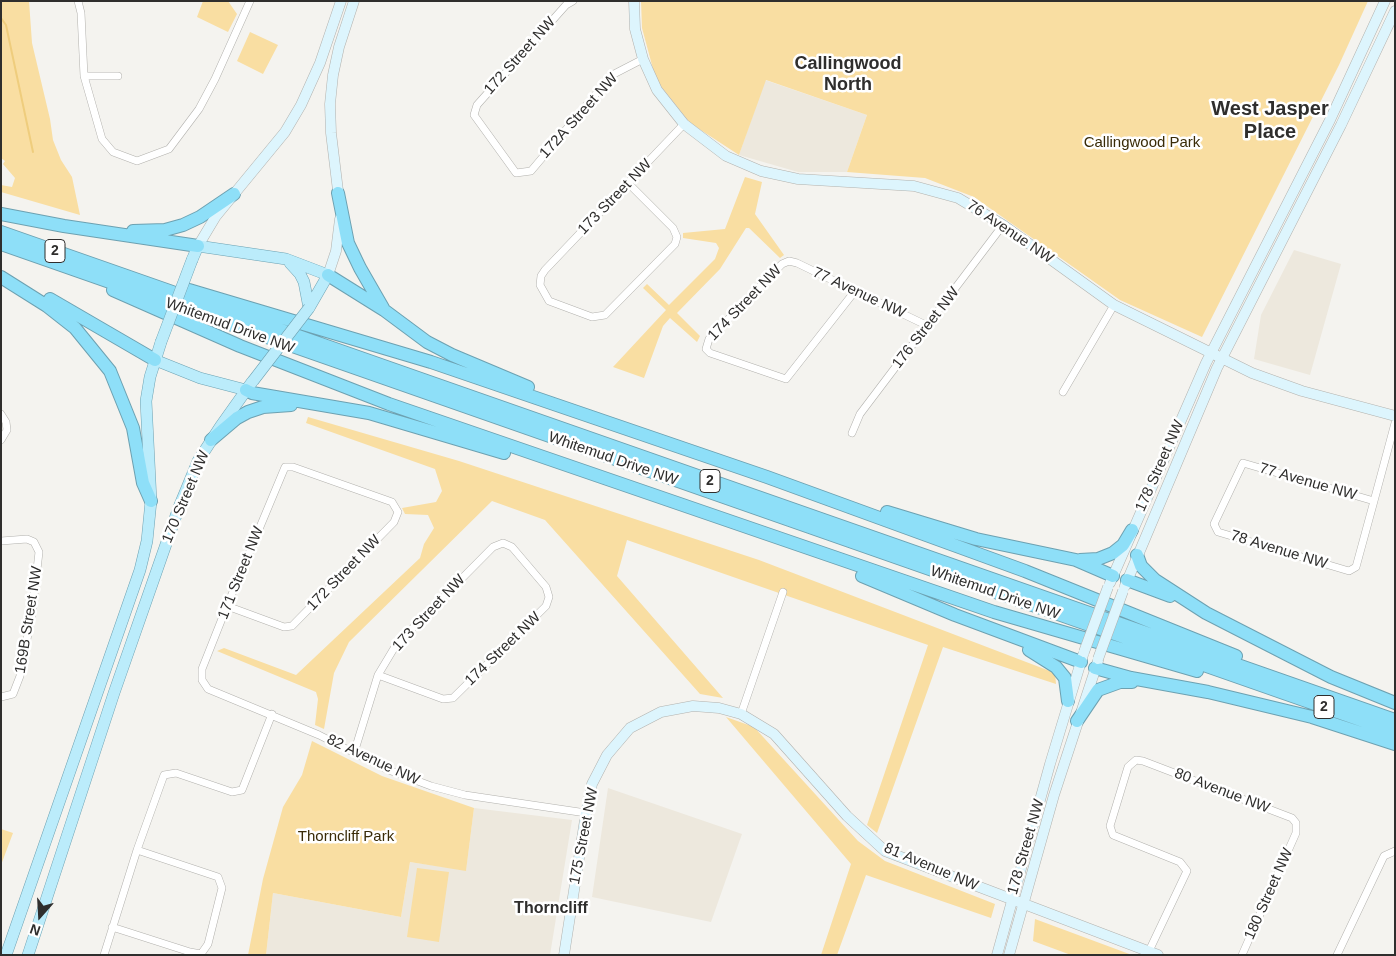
<!DOCTYPE html>
<html>
<head>
<meta charset="utf-8">
<style>
  body { margin:0 }
  #map { position:relative; width:1396px; height:956px; overflow:hidden; background:#f4f3ef; font-family:Arial,sans-serif }
  canvas { display:block }
  .frame { position:absolute; inset:0; border:2px solid #2f2e2d; pointer-events:none }
  .north { position:absolute; left:15px; top:891px; width:50px; height:50px; -webkit-text-stroke:4px #fff; paint-order:stroke; rotate:199deg; font-size:14px; font-weight:700; line-height:20px; text-align:center; color:#2f2e2d }
  .north::after { content:''; display:block; margin:auto; width:18px; height:22px; background:#2f2e2d; clip-path:polygon(50% 0,100% 100%,50% 72%,0 100%) }
</style>
</head>
<body>
<div id="map">
<canvas width="1396" height="956"></canvas>
<div class="frame"></div>
<div class="north">N</div>
</div>
<script>
const c = document.querySelector('canvas').getContext('2d');
c.lineJoin = 'round';
function fill(path, color) {
  c.fillStyle = color;
  c.fill(path, 'evenodd');
}
function shape(rows) {
  const path = new Path2D();
  for (const r of rows) {
    path.moveTo(r[0], r[1]);
    for (let i = 2; i < r.length; i += 2) path.lineTo(r[i], r[i + 1]);
  }
  return path;
}
function strokePath(path, color, width, dash) {
  c.strokeStyle = color;
  c.lineWidth = width;
  c.lineCap = dash ? 'butt' : 'round';
  c.setLineDash(dash || []);
  c.stroke(path);
}
function write(font, color, halo, rows, align = 'center') {
  c.font = font + ' Arial,sans-serif';
  c.lineWidth = 5;
  c.setLineDash([]);
  c.textBaseline = 'middle';
  c.strokeStyle = halo;
  c.fillStyle = color;
  for (const [text, x, y, turn = 0] of rows) {
    c.save();
    c.translate(x, y);
    c.rotate((+turn || 0) * Math.PI / 180);
    c.textAlign = isNaN(turn) ? turn : align;
    if (halo) c.strokeText(text, 0, 0);
    c.fillText(text, 0, 0);
    c.restore();
  }
}
const built = shape([
  [765,80,867,115,847,172,798,172,739,155],
  [1294,250,1341,264,1310,375,1254,359,1261,315],
  [608,788,742,834,711,922,592,897],
  [474,808,572,820,550,955,266,955,273,893,401,917,410,862,466,870]
]);
const green = shape([
  [1,1,29,1,32,43,50,119,53,140,61,160,72,177,80,215,1,192,1,185,12,187,15,178,3,164,5,161,1,158],
  [203,1,228,1,237,14,228,32,197,17],
  [641,1,1368,1,1339,65,1202,337,1120,300,974,197,925,178,847,172,867,115,766,80,739,155,690,123,656,80,642,28],
  [250,32,278,45,263,74,237,61],
  [745,177,762,182,755,214,784,255,780,258,749,228,746,228,720,269,677,313,700,336,697,342,670,318,663,326,644,378,613,367,666,310,643,288,647,284,669,305,715,259,719,248,716,243,683,238,683,233,725,229],
  [308,417,459,461,759,560,1055,673,1056,684,943,647,877,833,867,825,928,645,627,540,617,576,723,698,700,694,545,520,492,501,349,642,334,673,324,729,315,725,318,699,316,692,217,651,224,648,296,675,420,558,424,544,434,528,428,515,405,514,402,508,436,502,442,491,435,469,306,423],
  [726,717,754,727,858,841,885,861,995,904,991,918,866,875,837,955,821,955,851,864],
  [312,741,382,776,474,808,466,871,410,862,401,917,273,893,266,955,248,955,263,879,283,807,302,775],
  [1,829,13,833,1,865],
  [417,868,449,872,439,942,407,937],
  [1035,919,1132,955,1071,955,1033,941]
]);
const stream = shape([
  [1,18,6,25,33,152]
]);
const street = shape([
  [78,1,81,13,84,76,102,139,113,152,137,161,169,149,199,109,215,79,250,1],
  [573,1,566,5,477,105,474,115,516,173,531,171,612,75,643,59],
  [84,76,118,76],
  [629,184,673,228,677,237,675,244,605,315,592,317,549,301,540,285,541,276,545,270,684,124],
  [855,291,786,379,710,353,706,349,709,339,782,264,789,261,797,263,855,291,928,326],
  [1063,392,1114,305],
  [1,414,6,422,7,430,1,440],
  [852,433,860,414,1003,225],
  [1374,501,1243,463,1214,524,1218,532,1349,571,1356,567,1374,501,1395,423],
  [1,541,27,539,34,542,39,552,32,613,20,676,13,694,1,697],
  [227,606,284,627,292,626,394,522,398,512,392,502,293,467,285,467,227,606,202,669,202,680,208,689,319,735,386,769,431,786,465,795,586,813],
  [741,714,783,592],
  [354,753,378,675,396,645,493,547,503,543,512,547,546,587,549,597,546,606,453,698,443,699,378,675],
  [112,927,190,952,201,954,208,944,222,888,218,877,137,850],
  [1149,951,1187,871,1180,862,1113,835,1110,826,1128,767,1136,760,1143,761,1292,818,1296,823,1296,833,1242,955],
  [104,955,137,850,164,775,176,773,232,792,242,790,272,714],
  [1337,955,1384,856,1395,851]
]);
const secondary = shape([
  [634,1,635,29,643,59,657,90,684,124,726,156,761,171,798,179,914,186,958,198,1003,225,1114,305,1252,373,1302,391,1395,416],
  [339,199,331,133,330,104,333,75,339,47,354,1],
  [198,246,216,216,285,132,301,105,320,63,341,1],
  [328,275,336,251,340,219],
  [1110,583,1206,363,1330,120,1385,1],
  [1125,586,1217,368,1341,125,1395,11],
  [564,955,586,813,592,784,607,755,630,728,661,712,693,706,719,708,741,714,774,734,847,816,885,851,1158,955],
  [997,955,1050,764,1083,655],
  [1009,955,1054,795,1098,661]
]);
const primary = shape([
  [192,260,198,246,286,259,328,275,309,308],
  [290,263,300,274,304,282,309,308],
  [155,360,200,378,246,390],
  [6,955,140,570,147,541,151,501,146,401,150,377,161,342],
  [28,955,114,693,179,507,198,461,220,427,252,382]
]);
const highway = shape([
  [338,193,348,243,360,268,383,308],
  [1,214,64,226,198,246],
  [133,231,165,230,183,225,200,217,234,194],
  [1,232,1395,720],
  [1,244,1395,732],
  [328,275,384,310,427,342,452,355,528,387],
  [1,277,47,306,75,328,110,371,133,428,143,483,151,501],
  [113,290,240,346,389,404,994,612,1197,671],
  [189,290,431,362,767,477,1025,571,1236,656],
  [50,299,155,360],
  [246,390,252,393,369,413,504,453],
  [211,440,237,418,248,412,263,407,291,405],
  [887,512,976,539,1076,560,1113,576],
  [1137,555,1141,566,1155,580,1206,613,1331,677,1395,703],
  [1080,560,1098,559,1113,553,1123,545,1132,530],
  [862,576,955,615,1081,662],
  [1127,580,1170,596],
  [1029,650,1056,667,1065,678,1068,701],
  [1095,668,1131,678,1208,692,1312,717,1395,744],
  [1077,721,1098,690,1120,682,1132,682]
]);
const secondaryBridge = shape([
  [1084,652,1108,587],
  [1098,659,1123,591]
]);
const primaryBridge = shape([
  [161,342,192,260],
  [253,381,309,308]
]);
const shields = [
  [55,251,20],
  [710,481,20],
  [1324,707,20]
];
const shieldNames = [
  ["2",55,251],
  ["2",710,481],
  ["2",1324,707]
];
const streetNames = [
  ["172 Street NW",520,56,-48],
  ["172A Street NW",579,116,-48],
  ["173 Street NW",615,197,-46],
  ["76 Avenue NW",1010,232,34],
  ["77 Avenue NW",859,293,25],
  ["174 Street NW",745,303,-46],
  ["Whitemud Drive NW",230,326,20],
  ["176 Street NW",926,328,-52],
  ["Whitemud Drive NW",613,459,19],
  ["178 Street NW",1160,466,-66],
  ["77 Avenue NW",1308,482,16],
  ["170 Street NW",186,497,-67],
  ["78 Avenue NW",1279,550,17],
  ["171 Street NW",241,573,-68],
  ["172 Street NW",344,573,-46],
  ["Whitemud Drive NW",995,593,19],
  ["173 Street NW",429,613,-47],
  ["169B Street NW",29,620,-81],
  ["174 Street NW",503,649,-44],
  ["82 Avenue NW",373,760,25],
  ["80 Avenue NW",1222,791,21],
  ["175 Street NW",584,836,-79],
  ["178 Street NW",1026,847,-74],
  ["81 Avenue NW",931,867,23],
  ["180 Street NW",1269,894,-66]
];
const parkNames = [
  ["Callingwood Park",1142,143],
  ["Thorncliff Park",346,837]
];
const neighbourhoodNames = [
  ["Thorncliff",551,909]
];
const quarterNames = [
  ["Callingwood",848,64],
  ["North",848,85]
];
const districtNames = [
  ["West Jasper",1270,109],
  ["Place",1270,132]
];
fill(built, '#ede8dd');
fill(green, '#f9dea2');
strokePath(stream, '#efcd7d', 2);
strokePath(street, '#b2b1ad', 8);
strokePath(secondary, '#b2b1ad', 11);
strokePath(primary, '#6da1b1', 12);
strokePath(highway, '#6da1b1', 14);
strokePath(street, '#fff', 7);
strokePath(secondary, '#ddf5fd', 10);
strokePath(primary, '#bbecfb', 11);
strokePath(highway, '#8edff8', 12);
strokePath(secondaryBridge, '#b2b1ad', 11, []);
strokePath(primaryBridge, '#6da1b1', 12, []);
strokePath(secondaryBridge, '#ddf5fd', 10);
strokePath(primaryBridge, '#bbecfb', 11);
for (const [x, y, w] of shields) {
  const box = new Path2D();
  box.roundRect(x - w / 2, y - 11.5, w, 23, 4);
  c.fillStyle = '#fff';
  c.fill(box);
  strokePath(box, '#2f2e2d', 1);
}
write('bold 14px', '#2f2e2d', null, shieldNames);
write('15px', '#2f2e2d', '#fff', streetNames);
write('15px', '#392b07', '#fff', parkNames);
write('bold 16px', '#2f2e2d', '#fff', neighbourhoodNames);
write('bold 18px', '#2f2e2d', '#fff', quarterNames);
write('bold 20px', '#2f2e2d', '#fff', districtNames);
</script>
</body>
</html>
